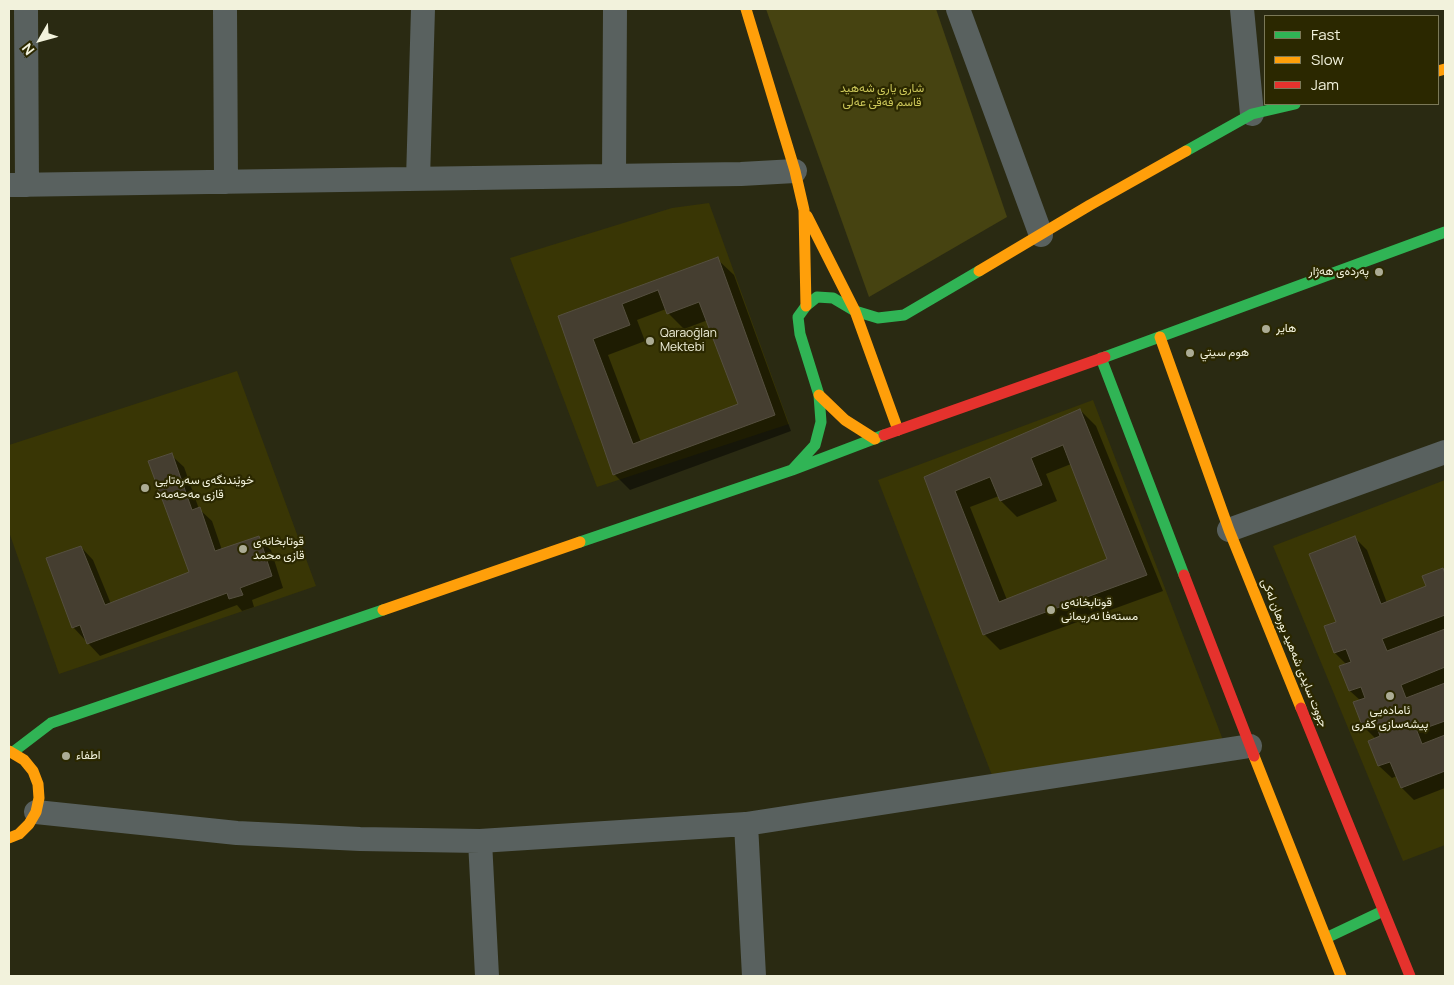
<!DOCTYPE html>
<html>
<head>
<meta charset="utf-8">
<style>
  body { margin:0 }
  #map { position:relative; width:1454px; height:985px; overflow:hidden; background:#2a2a12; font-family:Manrope,sans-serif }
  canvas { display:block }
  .frame { position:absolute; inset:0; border:10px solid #f2f2dc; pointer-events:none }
  .legend { position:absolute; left:1264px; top:15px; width:175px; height:90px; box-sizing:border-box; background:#2b2800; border:1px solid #7b7958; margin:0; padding:6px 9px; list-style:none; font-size:15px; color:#f2f2dc }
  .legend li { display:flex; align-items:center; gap:10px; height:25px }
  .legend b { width:25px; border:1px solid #7b7958 }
  .north { position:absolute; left:15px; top:15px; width:50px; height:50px; -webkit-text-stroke:4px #2b2800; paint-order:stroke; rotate:232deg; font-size:14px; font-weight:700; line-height:20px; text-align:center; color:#f2f2dc }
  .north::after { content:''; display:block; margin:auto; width:18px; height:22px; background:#f2f2dc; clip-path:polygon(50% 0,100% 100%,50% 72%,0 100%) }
</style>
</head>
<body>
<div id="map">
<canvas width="1454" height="985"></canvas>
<div class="frame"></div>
<ul class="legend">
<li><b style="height:6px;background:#30b455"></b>Fast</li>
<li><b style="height:6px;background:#ff9f0a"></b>Slow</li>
<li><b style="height:6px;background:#e5322d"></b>Jam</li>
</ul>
<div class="north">N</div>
</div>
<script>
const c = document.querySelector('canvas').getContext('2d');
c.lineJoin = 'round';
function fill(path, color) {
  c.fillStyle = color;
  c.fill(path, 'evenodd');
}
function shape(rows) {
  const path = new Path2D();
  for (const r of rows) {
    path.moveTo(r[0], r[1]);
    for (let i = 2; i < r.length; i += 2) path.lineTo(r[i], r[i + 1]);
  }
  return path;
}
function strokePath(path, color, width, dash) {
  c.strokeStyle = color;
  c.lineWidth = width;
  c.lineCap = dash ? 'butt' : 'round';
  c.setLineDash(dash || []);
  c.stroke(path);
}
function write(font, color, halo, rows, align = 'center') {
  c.font = font + ' Manrope,Vazirmatn,sans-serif';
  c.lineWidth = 4.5;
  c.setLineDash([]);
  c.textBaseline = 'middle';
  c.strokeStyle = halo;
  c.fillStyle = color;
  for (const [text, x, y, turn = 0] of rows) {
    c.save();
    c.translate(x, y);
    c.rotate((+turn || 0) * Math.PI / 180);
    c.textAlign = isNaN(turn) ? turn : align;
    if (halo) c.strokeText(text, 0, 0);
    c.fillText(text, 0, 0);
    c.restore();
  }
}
const built = shape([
  [709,203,789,424,597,487,510,258,672,208],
  [237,371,316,586,59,674,9,532,9,445],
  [1093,400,1223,740,993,778,878,480],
  [1445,480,1445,845,1403,861,1273,546]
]);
const green = shape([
  [766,9,936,9,1007,217,869,297]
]);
const shadow = shape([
  [717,259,734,275,791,431,630,490,614,474,559,317],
  [666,309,668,313,684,329,708,320,740,405,641,442,608,355,645,341,637,320],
  [1080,410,1096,426,1163,591,1000,650,984,634,926,477],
  [1071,464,1109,560,1007,600,970,507,999,496,1001,501,1017,517,1057,501,1046,474],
  [171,455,184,467,199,509,212,521,222,550,258,538,271,550,283,588,252,600,254,607,242,611,237,605,100,656,73,627,81,547,93,560,111,604,191,573],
  [1355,538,1367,550,1387,603,1428,587,1442,569,1445,572,1445,788,1414,800,1402,788,1397,776,1392,778,1379,766,1376,739,1365,728,1355,703,1361,701,1350,691,1347,665,1335,653,1325,627,1337,623]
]);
const building = shape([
  [718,257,775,415,613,475,558,316,718,257],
  [658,290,667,314,699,302,738,404,633,444,593,339,630,325,622,304,658,290],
  [1080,409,1147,575,983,635,924,477,1080,409],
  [1063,445,1107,559,999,602,955,491,990,477,1000,501,1042,485,1031,458,1063,445],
  [172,453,192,510,200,507,215,551,259,536,272,576,240,588,243,595,229,599,227,593,87,644,80,625,72,628,46,558,81,546,105,605,189,572,148,461,172,453],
  [1355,536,1381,604,1426,586,1422,576,1443,568,1445,574,1445,615,1382,639,1387,651,1445,629,1445,667,1401,685,1406,698,1445,683,1445,721,1417,731,1422,744,1445,735,1445,771,1401,788,1390,762,1378,766,1368,741,1380,736,1376,724,1363,728,1353,702,1365,698,1361,687,1349,691,1339,666,1351,662,1346,649,1334,653,1324,626,1336,622,1309,554,1355,536]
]);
const street = shape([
  [26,9,27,185],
  [225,9,226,182],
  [958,9,1041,235],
  [1242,9,1252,114],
  [614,176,615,9],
  [418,179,423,9],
  [9,185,741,174,795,171],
  [1229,530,1445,452],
  [36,812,237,833,360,839,480,841,746,824,1250,746],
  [746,824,754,976],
  [480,841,487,976]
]);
const fast = shape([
  [1186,151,1252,114,1295,104],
  [1105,357,1445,232],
  [1101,358,1184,575],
  [793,469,815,445,821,422,819,395,800,334,798,317,806,306,817,297,833,298,855,311,878,318,904,315,979,271],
  [580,542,792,470,884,435],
  [13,752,51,723,383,610],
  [1326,938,1383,911]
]);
const slow = shape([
  [746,9,795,171,804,210,806,306],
  [1438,71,1445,69],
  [807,216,855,311,898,430],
  [979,271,1090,205,1186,151],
  [1160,337,1229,530,1301,708],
  [819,395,845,420,875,439],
  [383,610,580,542],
  [9,751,24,760,33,771,38,784,39,798,36,812,29,824,19,834,9,838],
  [1254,756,1341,976]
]);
const jam = shape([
  [884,435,1105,357],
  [1184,575,1254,756],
  [1301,708,1410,976]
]);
const markers = [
  [1379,272,5,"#acac95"],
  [1266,329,5,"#acac95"],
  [650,341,5,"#acac95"],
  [1190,353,5,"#acac95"],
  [145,488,5,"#acac95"],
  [243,549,5,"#acac95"],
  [1051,610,5,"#acac95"],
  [1390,696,5,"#acac95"],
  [66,756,5,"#acac95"]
];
const parkNames = [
  ["شاری یاری شەهید",882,89],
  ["قاسم فەقێ عەلی",882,103]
];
const poiNames = [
  ["پەردەى ھەژار",1369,272,"right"],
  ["هاير",1276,329],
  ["Qaraoğlan",660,334],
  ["Mektebi",660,348],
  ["هوم سيتي",1200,353],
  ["خوێندنگەی سەرەتایی",155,481],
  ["قازی مەحەمەد",155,495],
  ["قوتابخانەی",253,542],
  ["قازی محمد",253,556],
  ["قوتابخانەی",1061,603],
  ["مستەفا نەریمانی",1061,617],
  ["ئامادەیی",1390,711,"center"],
  ["پیشەسازی کفری",1390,725,"center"],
  ["اطفاء",76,756]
];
const streetNames = [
  ["جووت سایدی شەهید بورهان لەکی",1294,653,68]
];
fill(built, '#393605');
fill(green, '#464311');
fill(shadow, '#0007');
fill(building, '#453e30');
strokePath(building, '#554f3f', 1);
strokePath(street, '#59615f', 24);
strokePath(fast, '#30b455', 11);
strokePath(slow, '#ff9f0a', 11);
strokePath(jam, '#e5322d', 11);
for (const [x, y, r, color] of markers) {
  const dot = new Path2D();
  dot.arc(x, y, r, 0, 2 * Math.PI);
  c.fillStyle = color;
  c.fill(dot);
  strokePath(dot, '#2b2800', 2);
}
write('12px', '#cbc658', '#2b2800', parkNames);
write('12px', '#f2f2dc', '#2b2800', poiNames, 'left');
write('12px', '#f2f2dc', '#2b2800', streetNames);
</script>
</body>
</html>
